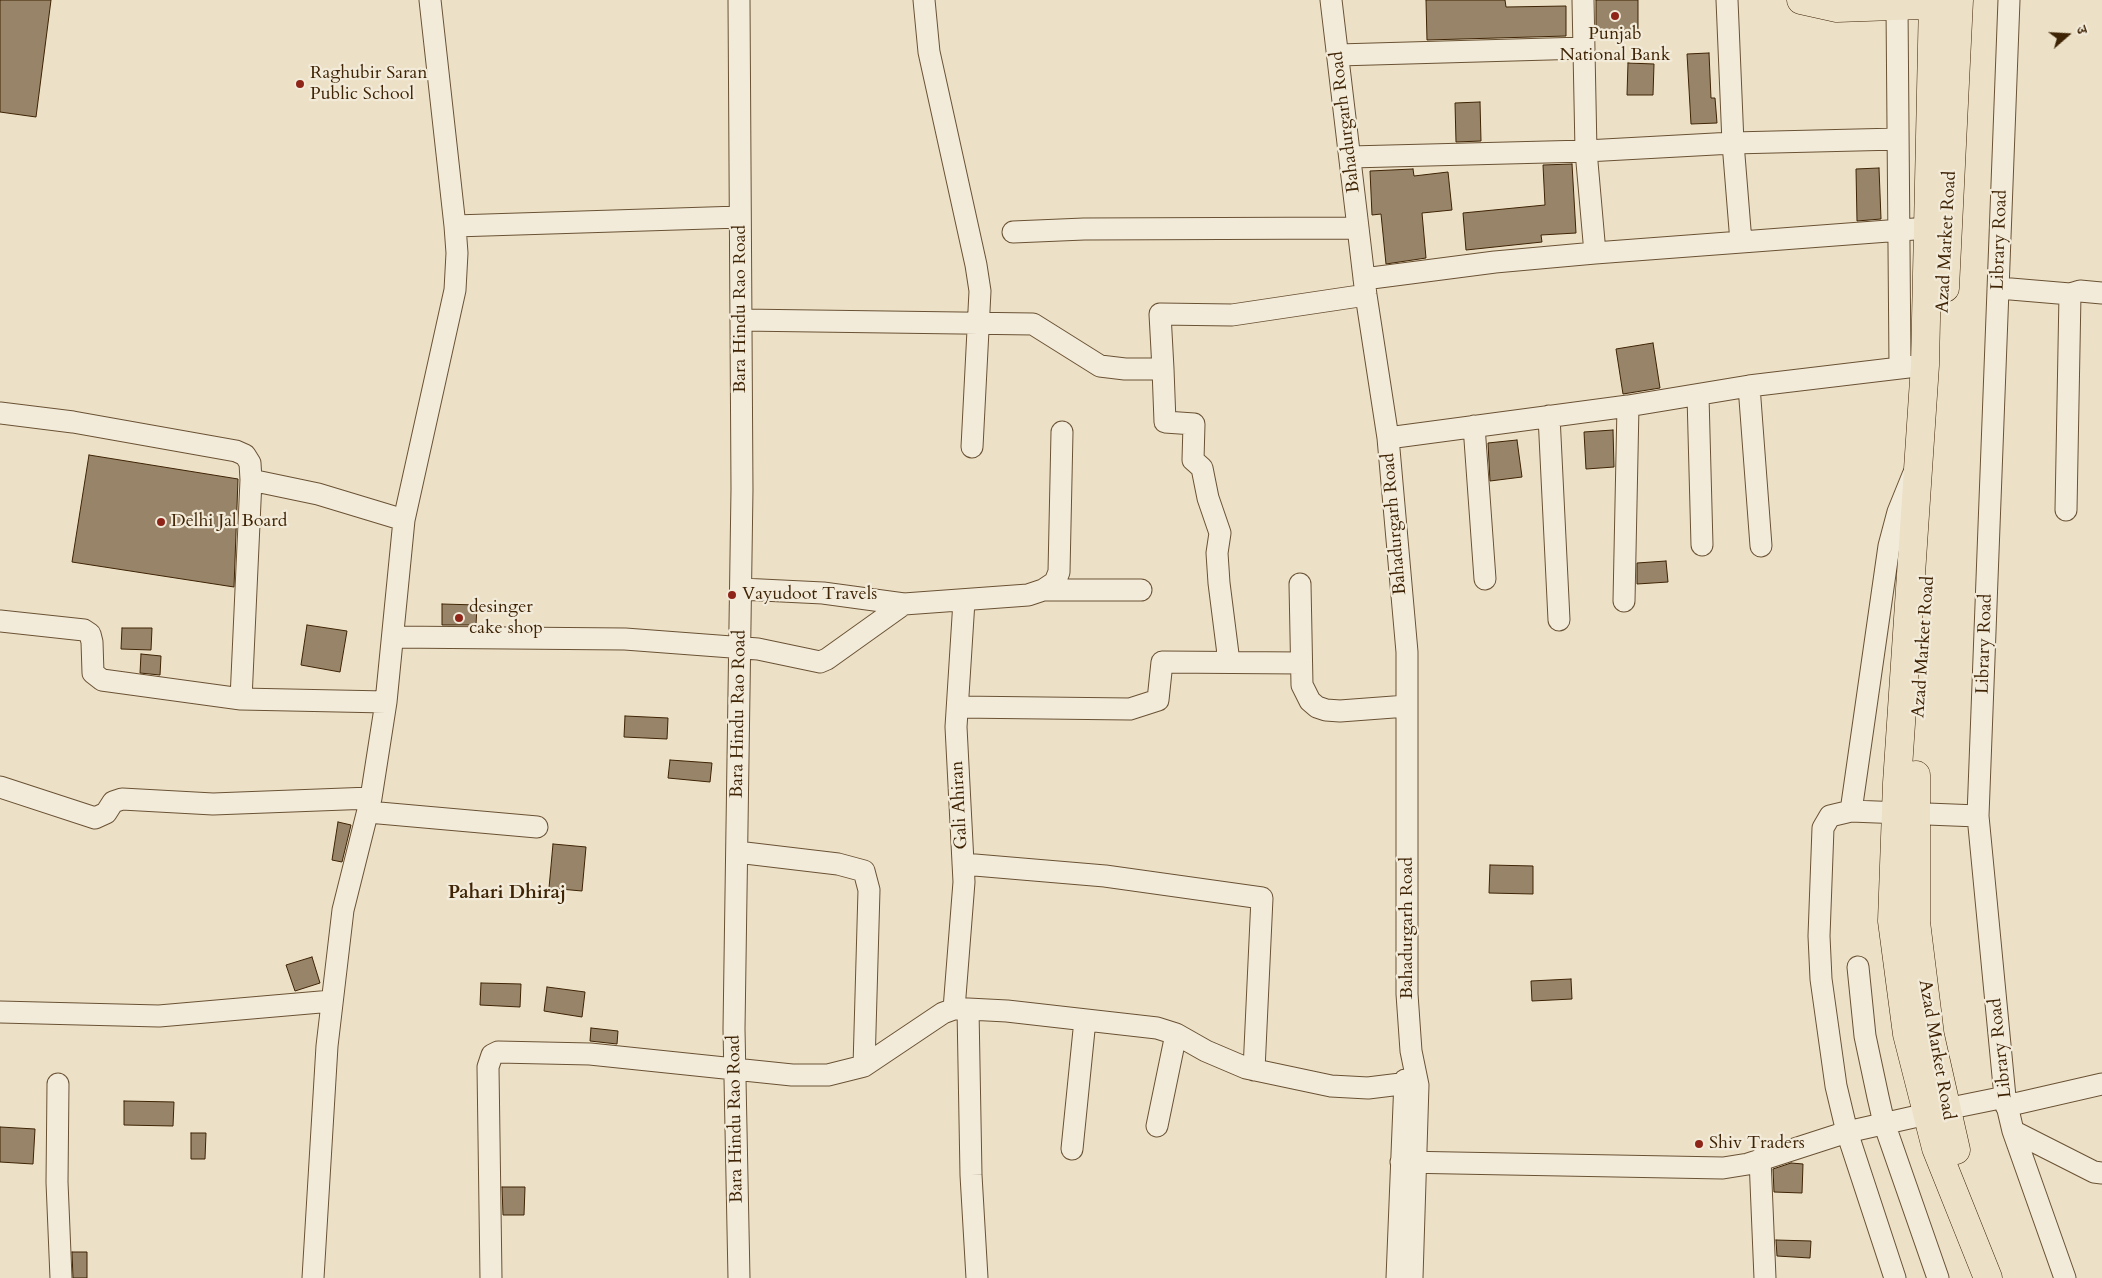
<!DOCTYPE html>
<html>
<head>
<meta charset="utf-8">
<style>
  body { margin:0 }
  #map { position:relative; width:2102px; height:1278px; overflow:hidden; background:#ece0c6; font-family:Cardo,"Noto Serif Devanagari",serif }
  canvas { display:block }
  .north { position:absolute; left:2042px; top:10px; width:50px; height:50px; -webkit-text-stroke:4px #f3ebda; paint-order:stroke; rotate:71deg; font-size:14px; font-weight:700; line-height:20px; text-align:center; color:#3e2304 }
  .north::after { content:''; display:block; margin:auto; width:18px; height:22px; background:#3e2304; clip-path:polygon(50% 0,100% 100%,50% 72%,0 100%) }
</style>
</head>
<body>
<div id="map">
<canvas width="2102" height="1278"></canvas>
<div class="north">उ</div>
</div>
<script>
const c = document.querySelector('canvas').getContext('2d');
c.lineJoin = 'round';
function fill(path, color) {
  c.fillStyle = color;
  c.fill(path, 'evenodd');
}
function shape(rows) {
  const path = new Path2D();
  for (const r of rows) {
    path.moveTo(r[0], r[1]);
    for (let i = 2; i < r.length; i += 2) path.lineTo(r[i], r[i + 1]);
  }
  return path;
}
function strokePath(path, color, width, dash) {
  c.strokeStyle = color;
  c.lineWidth = width;
  c.lineCap = dash ? 'butt' : 'round';
  c.setLineDash(dash || []);
  c.stroke(path);
}
function write(font, color, halo, rows, align = 'center') {
  c.font = font + ' Cardo,serif';
  c.lineWidth = 4.5;
  c.setLineDash([]);
  c.textBaseline = 'middle';
  c.strokeStyle = halo;
  c.fillStyle = color;
  for (const [text, x, y, turn = 0] of rows) {
    c.save();
    c.translate(x, y);
    c.rotate((+turn || 0) * Math.PI / 180);
    c.textAlign = isNaN(turn) ? turn : align;
    if (halo) c.strokeText(text, 0, 0);
    c.fillText(text, 0, 0);
    c.restore();
  }
}
const building = shape([
  [0,0,51,0,36,117,0,112,0,0],
  [1426,0,1505,0,1506,7,1566,6,1566,36,1427,40,1426,0],
  [1596,0,1638,0,1638,31,1596,32,1596,0],
  [1709,53,1711,98,1715,98,1717,123,1691,124,1687,54,1709,53],
  [1628,63,1654,64,1653,95,1627,95,1628,63],
  [1480,102,1481,141,1456,142,1455,103,1480,102],
  [1572,164,1576,233,1541,235,1542,242,1466,250,1463,213,1545,205,1543,165,1572,164],
  [1879,168,1881,219,1857,221,1856,169,1879,168],
  [1413,169,1414,176,1448,172,1452,210,1422,213,1426,258,1386,264,1381,214,1372,215,1370,171,1413,169],
  [1653,343,1660,388,1623,394,1616,349,1653,343],
  [1613,430,1614,467,1586,469,1584,432,1613,430],
  [1517,440,1522,477,1490,481,1488,443,1517,440],
  [89,455,238,479,234,587,72,562,89,455],
  [1666,561,1668,582,1637,584,1637,563,1666,561],
  [442,604,477,605,476,625,442,625,442,604],
  [307,625,347,631,340,672,301,665,307,625],
  [122,628,152,628,151,650,121,649,122,628],
  [141,654,161,656,160,675,140,673,141,654],
  [625,716,668,718,667,739,624,737,625,716],
  [670,760,712,763,710,782,668,778,670,760],
  [338,822,351,825,342,862,332,860,338,822],
  [553,844,586,847,582,891,549,888,553,844],
  [1490,865,1533,866,1533,894,1489,893,1490,865],
  [312,957,320,983,295,991,286,965,312,957],
  [1571,979,1572,999,1532,1001,1531,981,1571,979],
  [481,983,521,984,520,1007,480,1005,481,983],
  [547,987,585,992,582,1017,544,1011,547,987],
  [591,1028,618,1031,617,1044,590,1041,591,1028],
  [124,1101,174,1102,173,1126,124,1125,124,1101],
  [0,1127,35,1129,33,1164,0,1162,0,1127],
  [191,1133,206,1133,205,1159,191,1159,191,1133],
  [1791,1163,1803,1164,1802,1193,1774,1192,1773,1169,1791,1163],
  [502,1187,525,1187,524,1215,503,1215,502,1187],
  [1776,1240,1811,1241,1810,1258,1777,1256,1776,1240],
  [72,1252,87,1252,87,1278,73,1278,72,1252]
]);
const minor = shape([
  [739,0,742,489,734,1029,739,1278],
  [924,0,929,52,976,265,980,291,972,447],
  [1331,0,1366,295,1388,438,1407,652,1407,994,1411,1051,1418,1085,1412,1278],
  [1583,0,1586,151,1595,253],
  [1727,0,1733,143,1741,242],
  [2009,0,1978,816,2005,1097,2013,1131,2065,1278],
  [1897,7,1900,366],
  [1338,55,1584,48],
  [1350,157,1586,151,1733,143,1898,139],
  [455,226,740,217],
  [1013,232,1084,229,1358,228],
  [1364,279,1495,262,1595,253,1928,228],
  [1999,288,2070,294],
  [741,320,1033,324,1100,366,1125,369,1163,369,1160,314,1232,315,1366,295],
  [1163,369,1165,422,1194,424,1193,460,1202,468,1208,498,1220,533,1217,553,1219,583,1229,662],
  [1749,386,1761,546],
  [1698,396,1702,545],
  [0,413,73,422,236,451,245,455,250,463,251,480,241,699,386,702],
  [1549,416,1559,620],
  [1474,426,1485,579],
  [1388,438,1628,406,1749,386,1925,365],
  [251,480,318,494,404,520],
  [2066,510,2070,294,2080,291,2102,293],
  [1300,584,1302,685,1310,701,1317,707,1326,710,1340,711,1407,706],
  [741,589,823,593,904,604,1028,595,1043,590,1055,582,1059,572,1062,432],
  [1043,590,1141,590],
  [1624,601,1628,406],
  [0,621,84,630,90,634,92,642,93,673,102,680,241,699],
  [393,637,625,639,758,649,820,662,827,659,904,604],
  [958,707,1130,709,1158,700,1162,662,1301,663],
  [0,787,95,818,106,813,113,802,122,799,213,804,371,798],
  [1851,811,1889,546,1898,512,1913,475],
  [368,812,537,827],
  [737,852,838,864,864,871,869,890,864,1066],
  [963,864,1105,876,1262,898,1254,1070],
  [1858,967,1865,1036,1878,1097,1884,1123,1938,1278],
  [954,1009,964,882,956,727,964,601],
  [968,1009,971,1175,977,1278],
  [0,1012,159,1016,332,1001],
  [58,1084,57,1182,61,1278],
  [2006,1106,2102,1084],
  [1946,1109,2005,1097],
  [1157,1126,1176,1034],
  [2013,1131,2094,1172,2102,1173],
  [1072,1149,1085,1020],
  [1760,1159,1765,1278],
  [1401,1162,1723,1168,1748,1164,1847,1132,1927,1114],
  [313,1278,327,1046,343,910,371,798,386,702,404,520,455,290,457,253,455,226,430,0],
  [491,1278,488,1067,492,1055,498,1052,590,1054,792,1075,828,1075,864,1066,943,1013,954,1009,968,1009,1007,1011,1157,1028,1176,1034,1206,1051,1246,1068,1331,1086,1368,1088,1417,1082],
  [1397,1278,1405,1080],
  [1895,1278,1847,1132,1836,1086,1821,979,1819,936,1823,828,1830,816,1851,811,1978,816]
]);
const major = shape([
  [1801,0,1837,8,1951,4],
  [1933,0,1925,365,1897,783,1892,921,1907,1034,1936,1148,1988,1278],
  [1945,288,1959,0],
  [1916,775,1916,922,1930,1035,1956,1150]
]);
const markers = [
  [1615,16,5,"#8f2418"],
  [300,84,5,"#8f2418"],
  [161,522,5,"#8f2418"],
  [732,595,5,"#8f2418"],
  [459,618,5,"#8f2418"],
  [1699,1144,5,"#8f2418"]
];
const poiNames = [
  ["Punjab",1615,35,"center"],
  ["National Bank",1615,56,"center"],
  ["Raghubir Saran",310,74],
  ["Public School",310,95],
  ["Delhi Jal Board",171,522],
  ["Vayudoot Travels",742,595],
  ["desinger",469,608],
  ["cake shop",469,629],
  ["Shiv Traders",1709,1144]
];
const streetNames = [
  ["Bahadurgarh Road",1346,122,-97],
  ["Library Road",2000,240,-88],
  ["Azad Market Road",1947,242,-87],
  ["Bara Hindu Rao Road",741,309,-90],
  ["Bahadurgarh Road",1395,524,-95],
  ["Library Road",1985,644,-88],
  ["Azad Market Road",1924,647,-86],
  ["Bara Hindu Rao Road",739,714,-89],
  ["Gali Ahiran",960,805,-93],
  ["Bahadurgarh Road",1408,928,-90],
  ["Library Road",2001,1048,-96],
  ["Azad Market Road",1936,1050,80],
  ["Bara Hindu Rao Road",736,1119,-91]
];
const neighbourhoodNames = [
  ["Pahari Dhiraj",507,894]
];
fill(building, '#988569');
strokePath(building, '#3e2304', 1);
strokePath(minor, '#6a5234', 23);
strokePath(major, '#3e2304', 29);
strokePath(minor, '#f3ebda', 21);
strokePath(major, '#ece0c6', 28);
for (const [x, y, r, color] of markers) {
  const dot = new Path2D();
  dot.arc(x, y, r, 0, 2 * Math.PI);
  c.fillStyle = color;
  c.fill(dot);
  strokePath(dot, '#f3ebda', 2);
}
write('18px', '#3e2304', '#f3ebda', poiNames, 'left');
write('18px', '#3e2304', '#f3ebda', streetNames);
write('bold 19px', '#3e2304', '#f3ebda', neighbourhoodNames);
</script>
</body>
</html>
